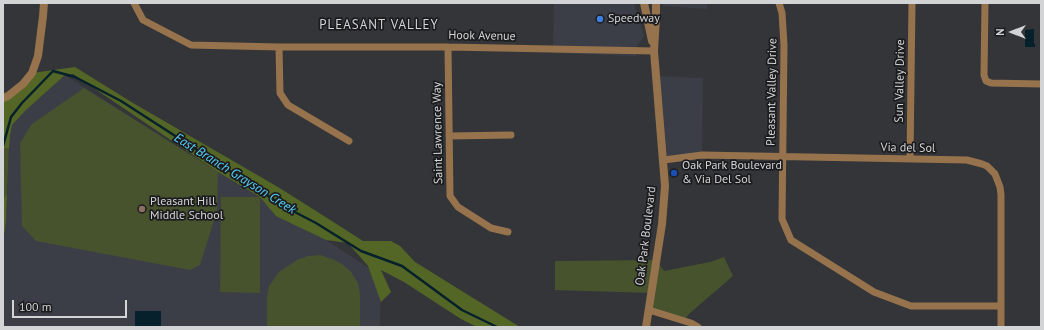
<!DOCTYPE html>
<html>
<head>
<meta charset="utf-8">
<style>
  body { margin:0 }
  #map { position:relative; width:1044px; height:330px; overflow:hidden; background:#343538; font-family:"PT Sans",sans-serif }
  canvas { display:block }
  .frame { position:absolute; inset:0; border:4px solid #d3d4d6; pointer-events:none }
  .north { position:absolute; left:992px; top:12px; width:40px; height:40px; -webkit-text-stroke:3px #1c1c1e; paint-order:stroke; rotate:270deg; font-size:11px; font-weight:700; line-height:16px; text-align:center; color:#d3d4d6 }
  .north::after { content:''; display:block; margin:auto; width:14px; height:18px; background:#d3d4d6; clip-path:polygon(50% 0,100% 100%,50% 72%,0 100%) }
  .scale { position:absolute; left:12px; top:300px; width:115px; height:18px; box-sizing:border-box; border:2px solid #d3d4d6; border-top:0; padding-left:5px; font-size:12px; line-height:14px; white-space:nowrap; color:#d3d4d6; -webkit-text-stroke:3px #1c1c1e; paint-order:stroke }
</style>
</head>
<body>
<div id="map">
<canvas width="1044" height="330"></canvas>
<div class="frame"></div>
<div class="north">N</div>
<div class="scale">100 m</div>
</div>
<script>
const c = document.querySelector('canvas').getContext('2d');
c.lineJoin = 'round';
function fill(path, color) {
  c.fillStyle = color;
  c.fill(path, 'evenodd');
}
function shape(rows) {
  const path = new Path2D();
  for (const r of rows) {
    path.moveTo(r[0], r[1]);
    for (let i = 2; i < r.length; i += 2) path.lineTo(r[i], r[i + 1]);
  }
  return path;
}
function strokePath(path, color, width, dash) {
  c.strokeStyle = color;
  c.lineWidth = width;
  c.lineCap = dash ? 'butt' : 'round';
  c.setLineDash(dash || []);
  c.stroke(path);
}
function write(font, color, halo, rows, align = 'center') {
  c.font = font + ' "PT Sans",sans-serif';
  c.lineWidth = 3.5;
  c.setLineDash([]);
  c.textBaseline = 'middle';
  c.strokeStyle = halo;
  c.fillStyle = color;
  for (const [text, x, y, turn = 0] of rows) {
    c.save();
    c.translate(x, y);
    c.rotate((+turn || 0) * Math.PI / 180);
    c.textAlign = isNaN(turn) ? turn : align;
    if (halo) c.strokeText(text, 0, 0);
    c.fillText(text, 0, 0);
    c.restore();
  }
}
const built = shape([
  [554,3,634,3,644,36,637,46,636,56,553,53],
  [663,3,707,3,707,9,663,6],
  [65,75,218,172,260,197,381,276,380,327,3,327,3,237,4,235,6,221,9,148,10,136,12,125,26,110],
  [656,76,703,78,702,155,664,160]
]);
const green = shape([
  [84,88,218,172,217,211,200,265,190,270,36,241,22,226,20,143,32,124],
  [9,148,7,194,3,199,3,149],
  [221,197,260,197,260,293,220,292],
  [320,255,332,259,342,264,351,272,358,283,360,293,360,327,267,327,267,297,269,286,279,272,297,260,308,256],
  [724,257,733,276,690,313,684,320,649,310,651,293,555,290,555,261,656,260,664,271,710,262]
]);
const forest = shape([
  [75,67,133,103,278,187,335,223,363,241,391,241,400,246,415,262,520,327,477,327,461,319,404,282,381,270,391,292,381,302,368,266,348,243,326,240,276,216,260,197,218,172,73,74,65,75,26,110,12,125,10,136,9,148,3,149,3,98,32,73],
  [7,194,6,221,4,235,3,235,3,199]
]);
const water = shape([
  [1034,29,1034,44,1035,44,1035,47,1025,47,1025,30],
  [135,311,161,311,161,327,135,327]
]);
const stream = shape([
  [3,146,11,117,22,103,53,71,75,77,121,101,287,208,316,223,361,251,402,266,462,310,497,327]
]);
const minor = shape([
  [134,3,143,20,191,45,279,47,448,47,654,51],
  [779,3,782,13,784,45,782,219,791,240,874,292,911,306,1001,306],
  [985,3,984,75,986,81,991,83,1041,84],
  [279,47,280,93,288,105,349,141],
  [448,47,450,196,458,207,491,228,508,232],
  [449,136,511,135],
  [910,159,912,3],
  [664,160,702,155,967,160,982,164,987,166,995,174,1000,187,1001,195,1001,327],
  [649,310,691,323,698,327]
]);
const tertiary = shape([
  [644,3,652,41],
  [3,98,8,96,23,84,32,73,38,56,43,16,44,3],
  [646,327,662,224,665,186,654,51,656,17,656,3]
]);
const markers = [
  [600,19,4,"#3f7fe0"],
  [674,173,4,"#1a4fb4"],
  [142,209,4,"#8d6e63"]
];
const poiNames = [
  ["Speedway",608,19],
  ["Oak Park Boulevard",682,166],
  ["& Via Del Sol",682,180],
  ["Pleasant Hill",150,202],
  ["Middle School",150,216]
];
const streetNames = [
  ["Hook Avenue",482,36,1],
  ["Sun Valley Drive",900,81,-89],
  ["Pleasant Valley Drive",772,92,-89],
  ["Saint Lawrence Way",438,133,-91],
  ["Via del Sol",908,148,1],
  ["Oak Park Boulevard",646,236,-83]
];
const neighbourhoodNames = [
  ["PLEASANT VALLEY",379,25]
];
const waterNames = [
  ["East Branch Grayson Creek",235,174,32]
];
fill(built, '#3b3e47');
fill(green, '#46532d');
fill(forest, '#536625');
fill(water, '#06212b');
strokePath(stream, '#06212b', 2.5);
strokePath(minor, '#96734d', 7);
strokePath(tertiary, '#96734d', 8);
for (const [x, y, r, color] of markers) {
  const dot = new Path2D();
  dot.arc(x, y, r, 0, 2 * Math.PI);
  c.fillStyle = color;
  c.fill(dot);
  strokePath(dot, '#1c1c1e', 1.5);
}
write('12px', '#d3d4d6', '#1c1c1e', poiNames, 'left');
write('12px', '#d3d4d6', '#1c1c1e', streetNames);
c.letterSpacing = '1px';
write('13px', '#d3d4d6', '#1c1c1e', neighbourhoodNames);
c.letterSpacing = '0px';
write('italic 13px', '#56d0fb', '#1c1c1e', waterNames);
</script>
</body>
</html>
